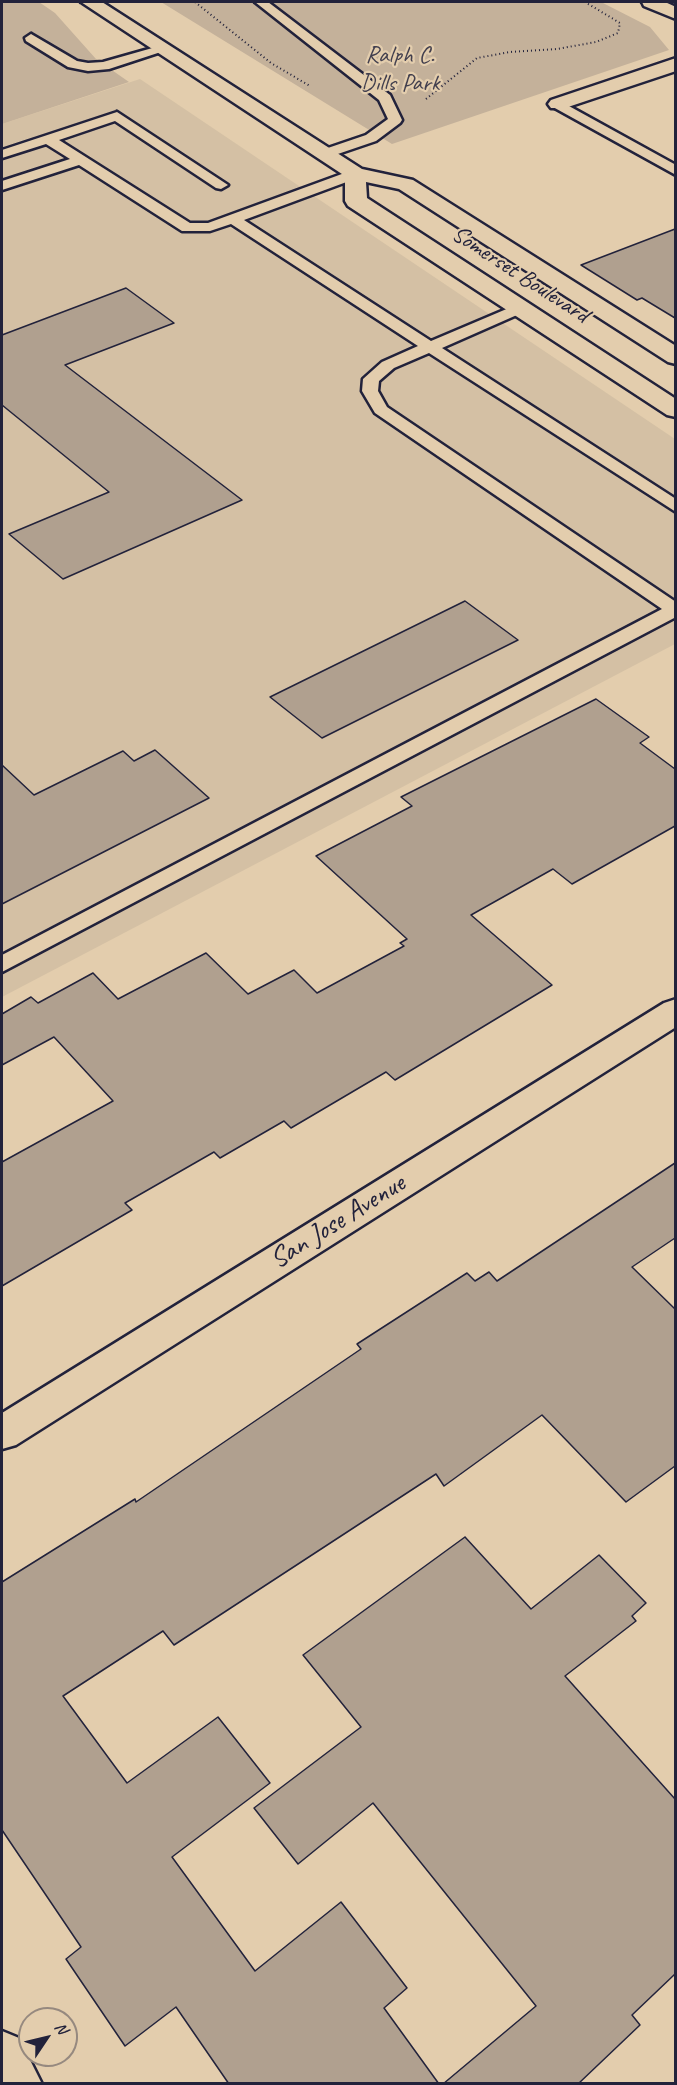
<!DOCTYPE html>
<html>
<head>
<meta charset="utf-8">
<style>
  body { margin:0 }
  #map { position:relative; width:677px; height:2085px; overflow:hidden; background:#e3cdad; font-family:Caveat,sans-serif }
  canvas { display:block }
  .frame { position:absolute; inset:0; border:3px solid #22223b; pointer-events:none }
  .north { position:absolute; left:18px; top:2007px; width:60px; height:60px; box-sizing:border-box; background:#e3cdad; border:2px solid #96897f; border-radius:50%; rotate:55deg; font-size:16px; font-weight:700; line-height:24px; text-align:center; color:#22223b }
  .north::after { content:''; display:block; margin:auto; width:21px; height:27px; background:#22223b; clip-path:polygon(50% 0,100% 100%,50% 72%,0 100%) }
</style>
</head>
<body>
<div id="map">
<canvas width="677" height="2085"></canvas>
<div class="frame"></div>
<div class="north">N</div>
</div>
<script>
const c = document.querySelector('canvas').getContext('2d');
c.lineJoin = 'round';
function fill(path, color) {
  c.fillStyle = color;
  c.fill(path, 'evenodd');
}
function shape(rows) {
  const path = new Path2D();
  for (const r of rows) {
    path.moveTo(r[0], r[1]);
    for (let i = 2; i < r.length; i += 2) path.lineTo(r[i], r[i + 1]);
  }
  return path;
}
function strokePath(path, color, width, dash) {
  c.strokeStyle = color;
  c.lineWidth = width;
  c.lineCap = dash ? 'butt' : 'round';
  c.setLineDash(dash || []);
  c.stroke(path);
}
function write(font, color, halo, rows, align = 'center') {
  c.font = font + ' Caveat,sans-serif';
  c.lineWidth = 4.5;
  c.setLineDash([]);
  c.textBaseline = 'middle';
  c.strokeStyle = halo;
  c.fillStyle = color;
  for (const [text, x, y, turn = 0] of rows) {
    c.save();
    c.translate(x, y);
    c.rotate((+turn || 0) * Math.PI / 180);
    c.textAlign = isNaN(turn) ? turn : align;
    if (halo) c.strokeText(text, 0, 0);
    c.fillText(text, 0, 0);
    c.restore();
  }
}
const built = shape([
  [140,79,675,439,675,644,2,997,2,124]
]);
const green = shape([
  [2,2,39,2,55,13,96,59,129,82,2,124],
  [161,2,601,2,650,27,669,50,392,144]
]);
const building = shape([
  [675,229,675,318,642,298,637,300,581,265,675,229],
  [126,288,174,323,65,365,242,500,63,579,9,534,109,492,2,405,2,335,126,288],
  [465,601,518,640,322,738,270,697,465,601],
  [596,699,649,737,640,743,675,769,675,826,572,884,553,869,471,915,552,985,395,1080,386,1072,291,1128,284,1121,220,1158,214,1152,125,1203,132,1210,2,1286,2,1162,113,1101,54,1037,2,1065,2,1014,31,997,38,1003,93,973,118,999,206,953,248,994,294,970,317,993,404,946,400,943,407,939,316,856,412,806,401,797,596,699],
  [155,750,209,798,2,904,2,765,34,795,123,751,134,761,155,750],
  [675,1163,675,1238,632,1267,675,1309,675,1466,626,1502,542,1415,444,1486,436,1474,174,1645,163,1631,63,1696,127,1783,218,1717,270,1783,172,1857,255,1971,341,1902,407,1988,384,2008,439,2084,229,2084,176,2007,125,2046,66,1959,81,1947,2,1830,2,1582,135,1499,136,1502,361,1349,357,1344,467,1273,475,1281,489,1272,497,1281,675,1163],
  [465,1537,531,1609,599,1555,646,1603,632,1616,636,1621,565,1676,675,1799,675,1974,632,2015,640,2025,578,2084,443,2084,536,2006,373,1803,298,1864,254,1808,361,1727,303,1655,465,1537]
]);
const path = shape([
  [195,2,271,63,310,86],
  [426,99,477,58,510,52,557,49,596,42,618,33,620,23,585,2]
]);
const lane = shape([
  [255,2,268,2,390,95,402,120,400,123,376,141,329,157,319,157,319,151,366,135,388,119,379,100,255,2],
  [31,34,77,61,88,63,103,62,163,45,170,49,109,69,88,71,68,67,26,41,25,38,31,34],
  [558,100,676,165,676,175,553,107,551,104,558,100],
  [117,112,228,185,221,189,216,188,115,121,59,140,190,223,208,223,350,171,360,171,360,177,244,220,431,341,516,305,526,305,529,308,526,311,442,348,676,499,676,512,429,353,394,368,379,381,378,391,387,407,676,602,676,617,2,972,2,955,662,609,375,413,362,391,363,379,382,362,418,346,231,224,210,231,182,231,79,165,2,190,2,181,70,159,46,144,2,158,2,150,117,112]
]);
const street = shape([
  [642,2,665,2,676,7,676,19,644,6,642,2],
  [676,58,676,71,565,108,551,108,548,104,551,100,676,58],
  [676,999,676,1027,16,1445,2,1449,2,1413,664,1003,676,999],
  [2,2031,19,2038,42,2084,2,2084,2,2031]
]);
const secondary = shape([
  [81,2,102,2,362,169,413,180,676,346,676,364,668,362,399,189,366,182,367,198,676,399,676,417,667,415,348,206,345,201,345,176,81,2]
]);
const farParknames = [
  ["Ralph C.",400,56],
  ["Dills Park",400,84]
];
const farStreetnames = [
  ["Somerset Boulevard",520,275,33]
];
const streetNames = [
  ["San Jose Avenue",338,1222,-32]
];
fill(built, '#d4c0a4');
fill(green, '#c4b19a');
fill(building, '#b0a08f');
strokePath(building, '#22223b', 1.5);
strokePath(lane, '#22223b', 5);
strokePath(street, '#22223b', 5);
strokePath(secondary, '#22223b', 5);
strokePath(path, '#22223b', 2, [1, 3]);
fill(lane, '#e3cdad');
fill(street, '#e3cdad');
fill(secondary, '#e3cdad');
write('24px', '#423f4e', '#e3cdad', farParknames);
write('24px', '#22223b', '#e3cdad', farStreetnames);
write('28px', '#22223b', '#e3cdad', streetNames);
</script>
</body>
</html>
